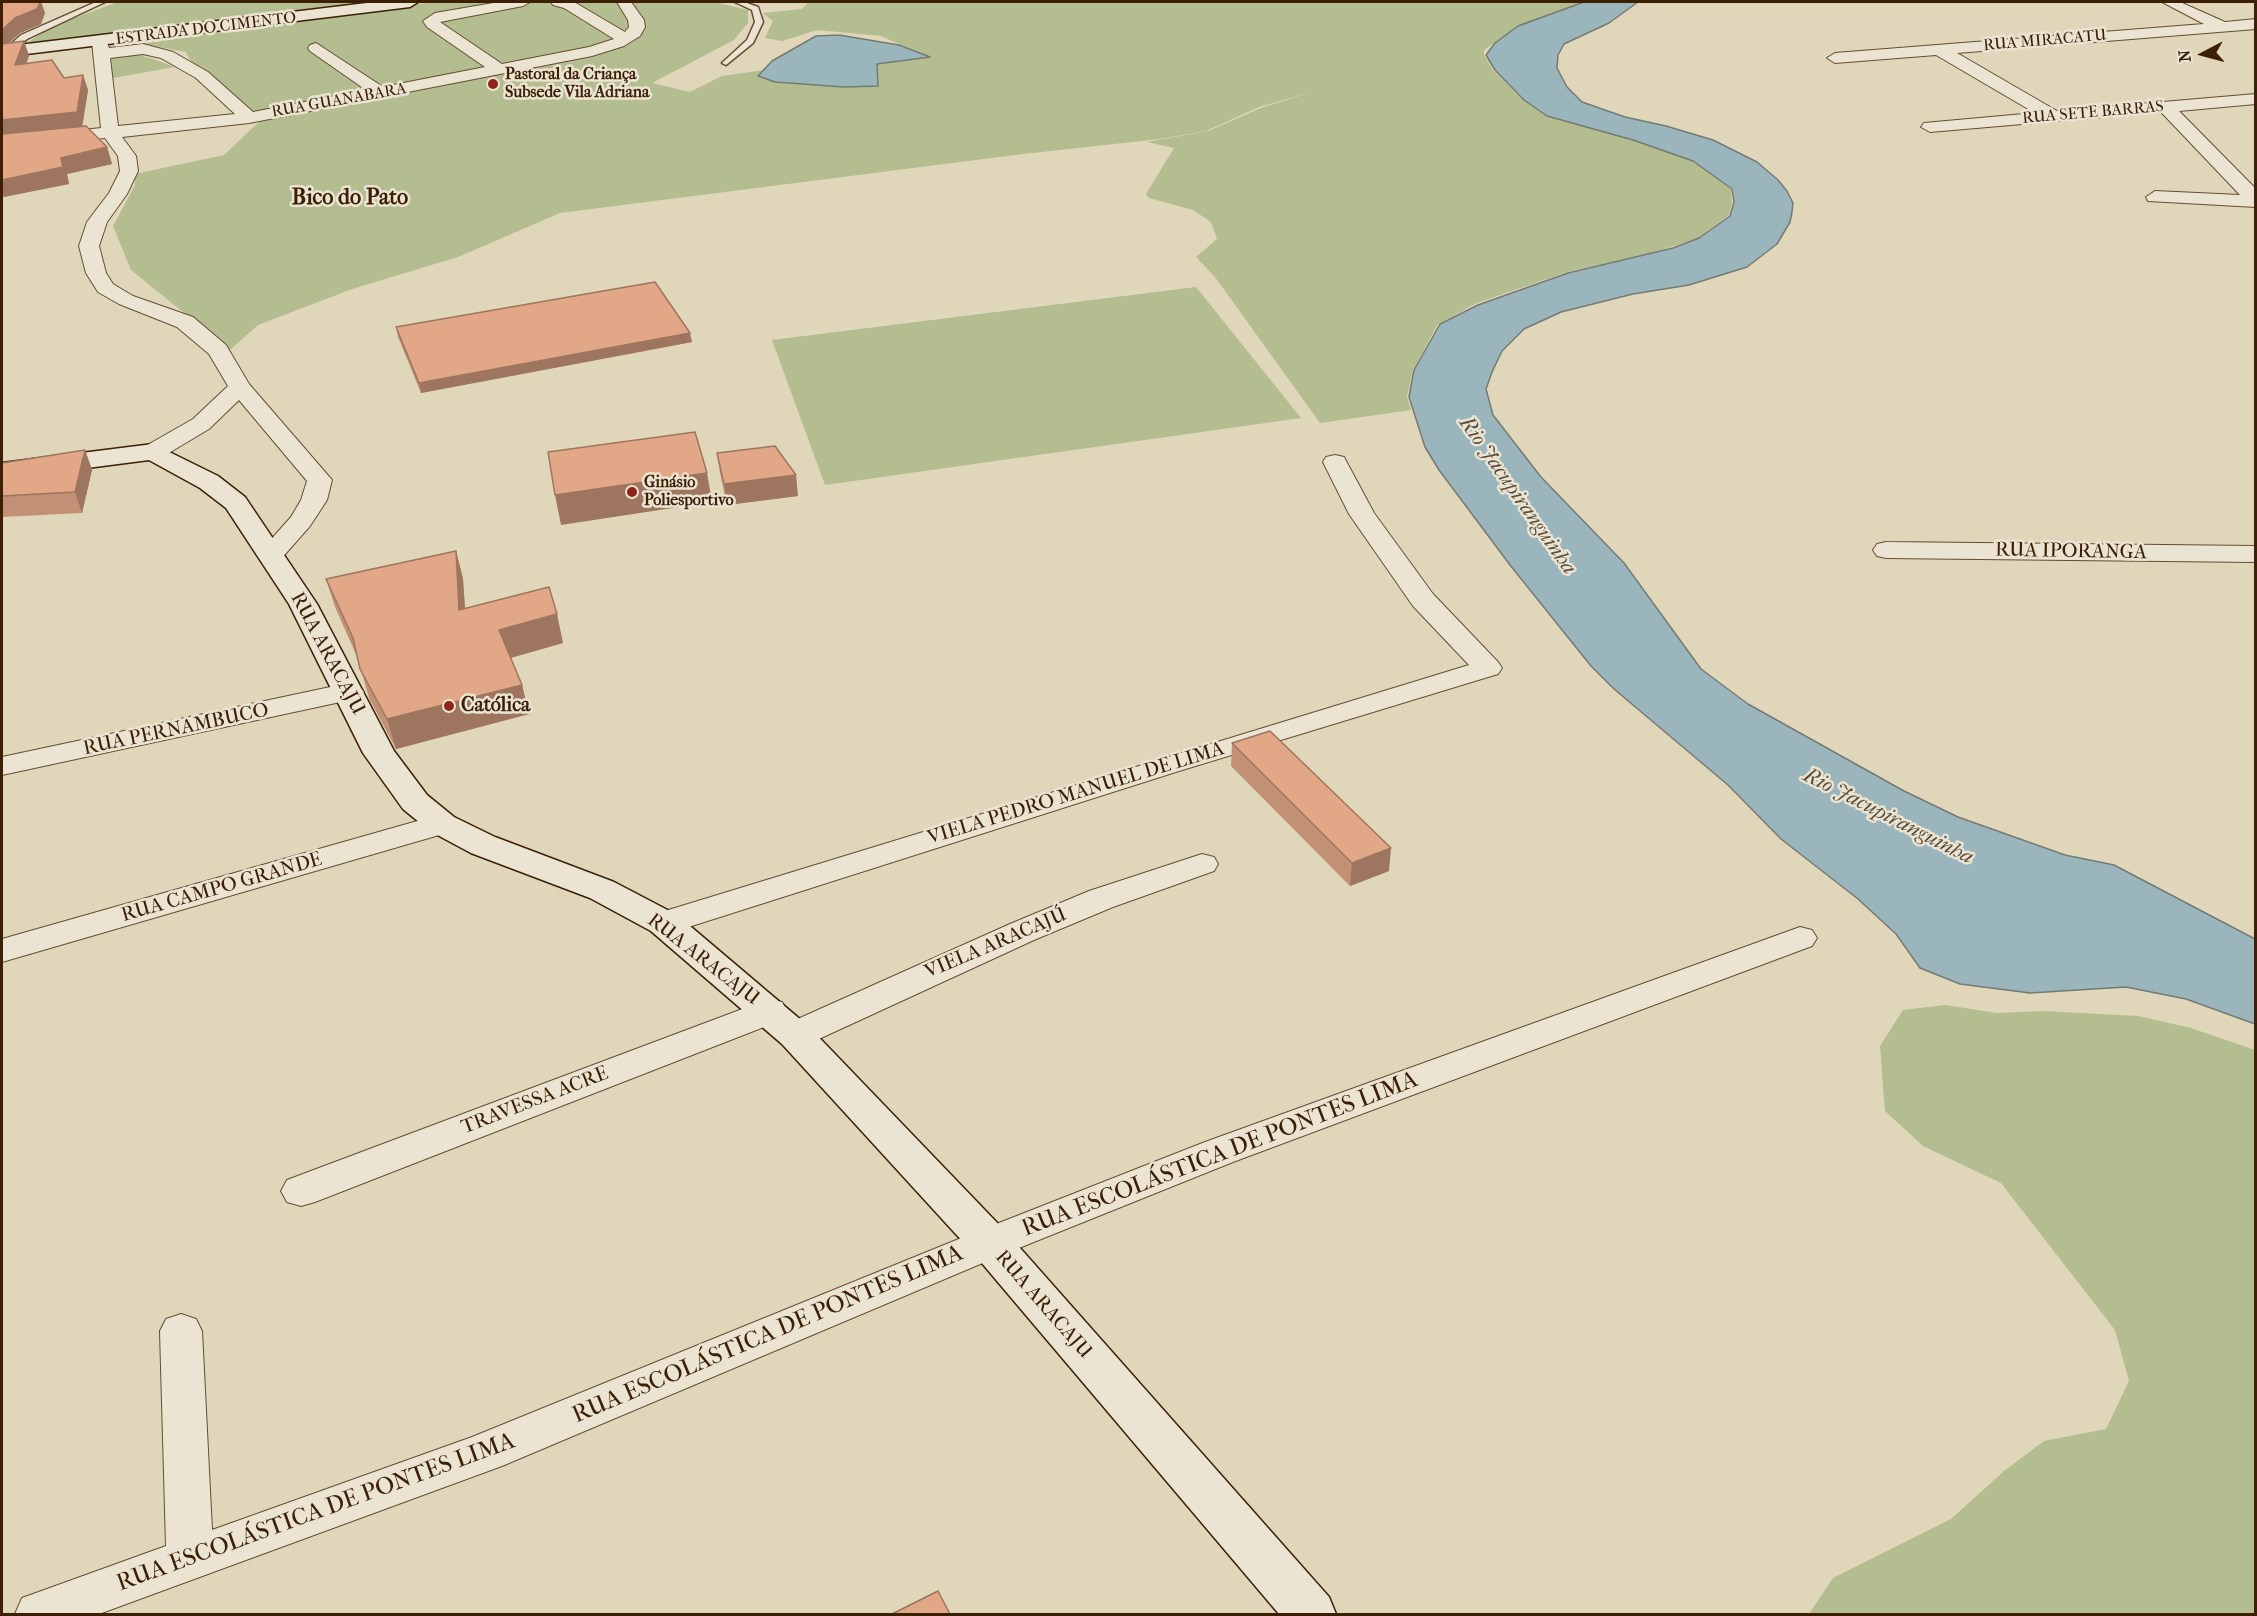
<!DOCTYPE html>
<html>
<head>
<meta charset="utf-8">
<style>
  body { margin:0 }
  #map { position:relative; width:2257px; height:1616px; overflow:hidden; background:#e0d6ba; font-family:"IM FELL French Canon",serif }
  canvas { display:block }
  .frame { position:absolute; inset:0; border:3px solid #3d1f05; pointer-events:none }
  .north { position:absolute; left:2173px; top:24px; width:60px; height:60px; -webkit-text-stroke:4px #ebe4d2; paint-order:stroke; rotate:264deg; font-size:16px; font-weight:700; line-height:24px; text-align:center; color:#3d1f05 }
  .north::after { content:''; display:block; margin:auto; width:21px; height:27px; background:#3d1f05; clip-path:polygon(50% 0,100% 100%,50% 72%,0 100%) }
</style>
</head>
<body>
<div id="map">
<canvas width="2257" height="1616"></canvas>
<div class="frame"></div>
<div class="north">N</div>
</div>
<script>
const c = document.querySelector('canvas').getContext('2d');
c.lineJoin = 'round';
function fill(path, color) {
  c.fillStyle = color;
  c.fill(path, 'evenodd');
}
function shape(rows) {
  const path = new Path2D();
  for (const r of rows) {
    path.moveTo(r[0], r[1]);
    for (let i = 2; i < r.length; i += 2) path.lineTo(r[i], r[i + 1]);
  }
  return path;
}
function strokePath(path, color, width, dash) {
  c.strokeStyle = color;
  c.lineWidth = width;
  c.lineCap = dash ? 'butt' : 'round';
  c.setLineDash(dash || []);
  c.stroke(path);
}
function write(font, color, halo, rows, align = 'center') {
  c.font = font + ' "IM FELL French Canon",serif';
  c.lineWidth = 5;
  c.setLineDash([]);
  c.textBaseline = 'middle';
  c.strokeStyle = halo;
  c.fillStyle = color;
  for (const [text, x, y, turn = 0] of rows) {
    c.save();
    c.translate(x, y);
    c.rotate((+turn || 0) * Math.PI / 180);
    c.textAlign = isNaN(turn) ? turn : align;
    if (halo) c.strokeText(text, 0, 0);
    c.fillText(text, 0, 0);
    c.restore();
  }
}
const green = shape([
  [118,2,394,2,20,48,50,27],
  [434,2,508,2,430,15,427,24,496,70,384,92,311,44,307,47,313,47,377,92,252,116,190,60,186,52,132,42],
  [526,2,555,2,564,5,622,39,503,68,436,23,447,15],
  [566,2,616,2,631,19,632,27,624,33],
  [628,2,714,2,748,10,748,23,734,40,652,83,690,92,722,76,764,70,758,76,775,82,844,87,878,86,876,64,929,57,881,36,817,30,782,41,765,38,773,21,763,13,802,9,809,2,1583,2,1518,26,1484,50,1484,55,1493,70,1523,100,1547,116,1633,140,1693,161,1731,189,1732,202,1729,215,1698,238,1655,252,1567,272,1477,303,1438,324,1413,370,1407,397,1411,410,1320,423,1215,277,1196,257,1217,239,1211,222,1193,210,1149,198,1146,194,1174,148,1147,142,1208,131,1261,108,1312,92,1259,107,1206,131,1160,139,1023,154,560,213,458,257,352,289,258,325,230,350,131,270,113,226,135,185,135,174,224,155,260,121,594,52,642,29],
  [113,48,153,59,175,67,108,79],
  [1196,287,1301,418,825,485,772,340],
  [1945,1005,1997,1013,2043,1011,2138,1016,2191,1028,2255,1050,2255,1614,1809,1614,1833,1578,1951,1519,2004,1471,2044,1441,2106,1429,2129,1381,2115,1330,2001,1183,1923,1146,1885,1111,1880,1046,1903,1010]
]);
const water = shape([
  [1584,2,1638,2,1609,23,1564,44,1558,55,1557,68,1567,87,1582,102,1625,117,1666,126,1713,140,1757,162,1778,180,1787,191,1793,203,1792,212,1790,222,1777,244,1747,267,1689,285,1633,294,1561,312,1524,329,1502,351,1492,372,1486,389,1493,415,1541,477,1624,563,1701,669,1748,704,1904,791,1958,817,2065,855,2114,865,2255,939,2255,1024,2186,999,2126,987,2030,993,1960,984,1920,968,1896,934,1858,899,1781,839,1728,785,1614,689,1591,666,1510,565,1439,470,1425,447,1409,397,1414,370,1440,324,1478,305,1568,273,1673,248,1699,238,1730,216,1734,202,1732,189,1693,161,1633,140,1547,116,1524,100,1495,70,1486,55,1495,43,1518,26,1584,2],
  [839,35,899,45,930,57,877,64,878,86,844,87,775,82,758,76,772,61,816,36,839,35]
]);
const lane = shape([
  [96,2,105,2,27,39,9,54,2,52,21,35,96,2],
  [735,2,744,2,758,7,763,22,753,43,726,65,722,63,747,40,755,22,752,10,735,2]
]);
const street = shape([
  [499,2,530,2,523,6,440,22,502,64,589,47,614,39,564,8,553,5,551,2,574,2,625,32,629,27,628,20,617,2,631,2,644,20,645,27,640,36,624,46,592,56,249,123,122,137,136,156,138,171,127,194,107,222,99,246,106,273,113,284,133,296,193,317,226,345,249,384,332,480,327,500,310,526,280,560,271,562,262,560,258,554,291,517,301,500,307,481,239,400,209,429,162,457,153,459,144,457,141,452,144,447,193,419,228,386,209,354,177,327,119,304,98,292,86,273,79,246,87,222,109,193,120,171,118,156,105,138,2,149,2,139,101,128,92,42,94,39,106,39,109,48,143,44,173,52,208,72,253,112,366,90,310,51,308,48,310,45,316,43,383,87,485,67,427,27,423,21,435,13,499,2],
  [143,54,161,58,196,78,235,114,118,126,110,58,143,54],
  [2162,2,2180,2,2225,22,2256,19,2256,29,1957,53,2057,111,2256,94,2256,104,2179,111,2256,189,2256,207,2148,201,2146,197,2155,191,2240,195,2161,112,1930,132,1921,127,1924,123,2035,113,1936,55,1835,63,1827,58,1835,53,2204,24,2162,2],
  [1335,455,1344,457,1374,513,1433,594,1498,662,1502,668,1498,674,1179,771,676,931,664,934,652,931,647,923,652,915,1469,665,1413,606,1349,514,1323,462,1326,457,1335,455],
  [1886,542,2256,546,2256,562,1886,558,1877,556,1873,550,1877,544,1886,542],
  [349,683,359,686,364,692,359,698,2,775,2,757,349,683],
  [442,814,453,817,458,824,453,831,2,962,2,939,442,814],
  [1202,854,1214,857,1218,864,1214,871,1113,907,1034,940,808,1044,795,1048,782,1044,777,1035,782,1026,1010,924,1089,891,1202,854],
  [1800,927,1812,930,1817,938,1812,946,1233,1162,1004,1254,502,1466,99,1614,15,1614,22,1598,166,1546,160,1331,166,1319,181,1314,196,1319,202,1331,212,1530,472,1437,976,1232,1205,1142,1800,927],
  [769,999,782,1002,787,1011,782,1020,315,1202,301,1206,287,1202,281,1191,287,1180,769,999]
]);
const secondary = shape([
  [375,2,418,2,410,7,2,57,2,47,375,2],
  [153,444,218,476,245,497,317,604,394,751,427,795,454,817,495,837,614,882,677,915,808,1026,1005,1231,1329,1597,1336,1614,1279,1614,975,1255,782,1044,651,931,590,898,471,853,430,831,403,809,363,753,289,604,226,508,200,488,149,460,2,479,2,463,153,444]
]);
const wall = shape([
  [2,2,41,2,45,13,41,24,20,33,9,43,24,41,29,56,26,64,64,78,83,75,88,90,82,126,107,147,112,164,67,174,69,184,2,197],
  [396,327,692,342,421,393,398,337],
  [85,450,92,470,82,513,2,517,2,463],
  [717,453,798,496,727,505,720,473],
  [456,551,463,579,465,609,563,643,511,658,522,685,529,714,396,749,369,698,358,659,335,607,326,579],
  [1232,743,1389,871,1350,886,1231,766]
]);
const shadedWall = shape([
  [40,2,41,2,45,13,41,24,20,33,7,44,2,45,2,30,15,18],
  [24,41,29,56,20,81,15,65],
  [83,75,88,90,82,128,2,138,2,120],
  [107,147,112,164,67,174,69,184,4,197,2,189,2,180,61,158],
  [690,333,692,342,421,393,419,383],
  [85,450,92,470,82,513,75,492],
  [707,473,712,502,561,525,555,495],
  [796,475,798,496,727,505,724,484],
  [456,551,463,579,467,639,459,610],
  [557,614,563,643,506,659,499,630],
  [522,685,529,714,396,749,387,719],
  [1391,848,1389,871,1350,886,1352,863]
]);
const building = shape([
  [2,2,40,2,37,9,15,18,2,30,2,2],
  [24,41,15,65,52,60,64,78,83,75,77,112,2,120,2,44,24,41],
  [86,126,107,147,61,158,63,167,2,180,2,134,86,126],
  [655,282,690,333,419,383,396,327,655,282],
  [695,432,707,473,555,495,548,452,695,432],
  [775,446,796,475,724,484,717,453,775,446],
  [85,450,75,492,2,496,2,463,85,450],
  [456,551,459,610,549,587,557,614,499,630,522,685,387,719,360,669,353,638,326,579,456,551],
  [1270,731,1391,848,1352,863,1232,743,1270,731],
  [938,1591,950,1614,892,1614,938,1591]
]);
const markers = [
  [493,84,6,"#8f2418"],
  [632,492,6,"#8f2418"],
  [449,706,6,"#8f2418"]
];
const farStreetnames = [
  ["ESTRADA DO CIMENTO",206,29,-7],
  ["RUA MIRACATU",2045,41,-5],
  ["RUA GUANABARA",339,101,-10],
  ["RUA SETE BARRAS",2093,113,-5]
];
const farPoinames = [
  ["Pastoral da Criança",505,75],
  ["Subsede Vila Adriana",505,93],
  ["Ginásio",644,483],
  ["Poliesportivo",644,501]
];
const streetNames = [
  ["RUA IPORANGA",2071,552,1],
  ["RUA ARACAJU",327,654,62],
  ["RUA PERNAMBUCO",176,730,-12],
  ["VIELA PEDRO MANUEL DE LIMA",1076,794,-17],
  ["RUA CAMPO GRANDE",222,888,-16],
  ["VIELA ARACAJÚ",996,944,-23],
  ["RUA ARACAJU",703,960,38],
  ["TRAVESSA ACRE",535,1101,-21],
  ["RUA ARACAJU",1043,1305,49]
];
const poiNames = [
  ["Católica",461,706]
];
const waterNames = [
  ["Rio Jacupiranguinha",1517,496,55],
  ["Rio Jacupiranguinha",1888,817,27]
];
const farDistrictnames = [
  ["Bico do Pato",350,199]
];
const nearStreetnames = [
  ["RUA ESCOLÁSTICA DE PONTES LIMA",1220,1155,-21],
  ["RUA ESCOLÁSTICA DE PONTES LIMA",768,1335,-23],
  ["RUA ESCOLÁSTICA DE PONTES LIMA",316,1513,-20]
];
fill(green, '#b3bd8f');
fill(water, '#9ab6bc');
strokePath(water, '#757a73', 1.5);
strokePath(lane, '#664d32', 3);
strokePath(street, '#664d32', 2);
strokePath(secondary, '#3d1f05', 3);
fill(lane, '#ebe4d2');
fill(street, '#ebe4d2');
fill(secondary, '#ebe4d2');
fill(wall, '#c29074');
fill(shadedWall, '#9e755e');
fill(building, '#e1a787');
strokePath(building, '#9e755e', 1.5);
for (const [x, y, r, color] of markers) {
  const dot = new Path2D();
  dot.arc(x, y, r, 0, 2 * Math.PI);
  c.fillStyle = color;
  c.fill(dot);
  strokePath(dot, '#ebe4d2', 2);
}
write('16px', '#3d1f05', '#ebe4d2', farStreetnames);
write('bold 16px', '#3d1f05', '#ebe4d2', farPoinames, 'left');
write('20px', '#3d1f05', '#ebe4d2', streetNames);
write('bold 20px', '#3d1f05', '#ebe4d2', poiNames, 'left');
write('italic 21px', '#594c3c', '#ebe4d2', waterNames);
write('bold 22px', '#3d1f05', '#ebe4d2', farDistrictnames);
write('24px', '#3d1f05', '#ebe4d2', nearStreetnames);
</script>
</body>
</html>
